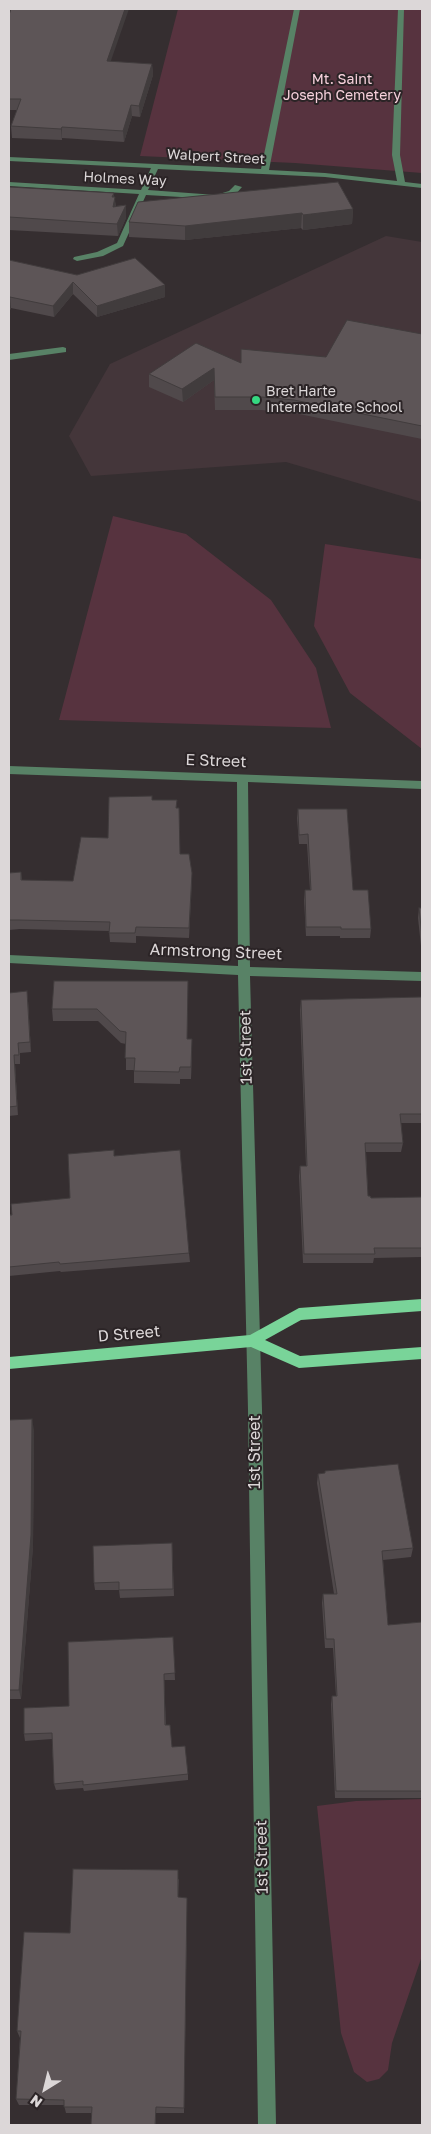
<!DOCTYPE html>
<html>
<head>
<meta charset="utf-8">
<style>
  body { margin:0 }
  #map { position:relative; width:431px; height:2134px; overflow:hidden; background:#352e30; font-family:"Golos Text",sans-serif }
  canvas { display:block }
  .frame { position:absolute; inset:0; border:10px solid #dcd7d8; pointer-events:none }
  .north { position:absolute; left:20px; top:2064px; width:50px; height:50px; -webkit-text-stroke:4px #2b2426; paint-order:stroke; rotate:216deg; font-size:14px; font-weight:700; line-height:20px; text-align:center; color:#dcd7d8 }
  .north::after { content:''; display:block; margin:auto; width:18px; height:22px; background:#dcd7d8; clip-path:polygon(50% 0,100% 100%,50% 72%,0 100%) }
</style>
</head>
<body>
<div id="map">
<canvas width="431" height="2134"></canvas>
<div class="frame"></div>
<div class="north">N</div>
</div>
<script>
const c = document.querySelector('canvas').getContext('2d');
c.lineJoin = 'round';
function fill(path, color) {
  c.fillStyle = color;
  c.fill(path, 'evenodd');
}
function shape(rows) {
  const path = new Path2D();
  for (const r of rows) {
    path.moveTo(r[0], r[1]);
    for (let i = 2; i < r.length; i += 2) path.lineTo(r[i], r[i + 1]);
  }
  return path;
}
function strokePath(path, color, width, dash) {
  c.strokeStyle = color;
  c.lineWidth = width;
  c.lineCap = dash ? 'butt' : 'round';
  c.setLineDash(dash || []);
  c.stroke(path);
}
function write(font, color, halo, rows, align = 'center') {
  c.font = font + ' "Golos Text",sans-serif';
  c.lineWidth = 4;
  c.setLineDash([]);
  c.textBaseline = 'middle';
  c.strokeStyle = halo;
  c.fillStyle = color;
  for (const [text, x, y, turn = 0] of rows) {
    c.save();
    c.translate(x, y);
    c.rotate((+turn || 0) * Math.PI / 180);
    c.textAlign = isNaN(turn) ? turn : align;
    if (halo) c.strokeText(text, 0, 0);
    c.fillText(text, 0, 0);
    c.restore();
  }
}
const built = shape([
  [386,236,422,242,422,502,286,462,91,476,69,436,110,364]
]);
const green = shape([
  [178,9,422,9,422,173,295,163,140,156],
  [113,516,186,534,271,600,316,668,331,728,59,720],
  [325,544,422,559,422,749,350,693,314,626],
  [422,1799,422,1956,392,2043,388,2070,379,2079,367,2082,354,2072,341,2033,317,1806,356,1801]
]);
const minor = shape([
  [294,9,300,9,269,170,325,173,397,181,392,155,398,9,404,9,400,155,405,182,422,184,422,188,325,177,158,169,148,190,216,195,229,191,235,185,242,187,235,195,216,199,146,195,123,246,103,256,77,261,73,259,74,257,97,252,117,243,139,194,9,186,9,182,141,190,151,168,9,161,9,157,261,169,294,9],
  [63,347,66,348,66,352,9,360,9,354,63,347],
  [9,766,422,781,422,789,248,782,250,967,422,972,422,981,250,976,262,1410,276,2125,258,2125,248,1410,238,975,9,963,9,955,238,966,237,782,9,774,9,766]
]);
const major = shape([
  [422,1299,422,1311,301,1320,265,1340,300,1356,422,1347,422,1359,299,1368,251,1347,9,1369,9,1357,250,1335,299,1308,422,1299]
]);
const wall = shape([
  [9,15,111,62,152,64,153,75,140,117,132,116,124,142,62,138,62,140,12,138,11,126,17,110,9,110],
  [9,187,114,197,116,206,126,205,126,218,118,236,9,230],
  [353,209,352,224,303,230,301,228,185,240,129,237,129,222],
  [9,260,165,297,97,317,73,294,54,317,11,308,9,312],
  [422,334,422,439,294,413,261,410,215,410,214,380,183,402,149,387,149,374,241,363,326,357],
  [152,800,177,808,180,854,192,873,189,938,136,936,136,943,110,942,109,931,20,929,9,930,9,873,21,872,22,880,73,881,108,838],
  [298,809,353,890,371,929,370,938,340,938,340,936,306,936,304,900,305,890,310,890,307,844,299,844,297,818],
  [419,908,422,908,422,946,421,946,418,918],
  [54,981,188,1039,192,1051,191,1079,180,1079,180,1084,134,1083,134,1070,126,1070,126,1044,121,1043,98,1021,53,1021,52,1009],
  [9,993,28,1001,31,1052,20,1053,20,1064,15,1064,18,1115,9,1116],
  [422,997,422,1123,401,1123,403,1143,401,1152,366,1152,368,1196,371,1198,422,1197,422,1257,374,1258,373,1263,303,1263,299,1176,300,1166,306,1166,300,1010,301,1000],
  [114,1156,189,1253,190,1262,61,1272,60,1271,9,1276,9,1215,70,1198],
  [9,1420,34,1430,33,1546,21,1699,9,1699],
  [325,1471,413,1548,411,1557,383,1560,388,1625,422,1622,422,1798,335,1798,331,1704,332,1696,336,1696,333,1648,325,1648,322,1603,323,1594,334,1594,317,1483,318,1474,325,1473],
  [172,1543,174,1596,120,1598,119,1590,95,1590,94,1583],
  [173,1637,175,1680,164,1680,166,1725,172,1747,188,1774,188,1780,84,1791,83,1788,56,1790,54,1784,52,1739,25,1741,24,1734,69,1706],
  [179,1879,178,1897,187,1898,187,1906,184,2113,156,2113,156,2125,91,2125,91,2113,66,2113,64,2105,19,2105,16,2099,20,2038,17,2031,70,1933]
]);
const shadedWall = shape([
  [125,9,129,9,107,72,107,61],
  [152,64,153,75,140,117,139,106],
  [131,105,132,116,124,142,123,131],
  [62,127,62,140,61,129],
  [114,193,114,201,115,197,116,210,113,219,112,197],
  [126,205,126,218,118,236,117,224],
  [353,209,352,224,303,230,303,215],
  [302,213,301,228,185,240,185,226],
  [73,282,73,294,54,317,53,306],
  [165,285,165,297,97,317,97,306],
  [10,297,11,308,9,312,9,299],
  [214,368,214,380,183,402,182,389],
  [192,873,192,882,189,938,189,928],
  [27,991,28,1001,31,1052,30,1042],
  [192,1039,192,1051,191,1079,191,1067],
  [14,1055,15,1064,18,1115,17,1106],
  [32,1419,34,1430,33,1546,21,1699,19,1690],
  [187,1898,187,1906,184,2113,184,2108],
  [156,2107,156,2125,155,2125]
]);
const building = shape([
  [11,9,125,9,107,61,152,64,139,106,131,105,123,131,62,127,61,129,11,126,21,99,9,99,9,15,11,9],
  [338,182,353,209,303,215,302,213,185,226,129,222,138,202,338,182],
  [9,187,114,193,112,197,115,197,113,207,126,205,117,224,9,217,9,187],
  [135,258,165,285,97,306,73,282,53,306,10,297,9,299,9,260,77,275,135,258],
  [347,320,422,334,422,426,294,400,262,397,215,397,214,368,182,389,149,374,196,343,241,363,241,349,326,357,347,320],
  [152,796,152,800,177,800,176,808,179,808,180,854,189,854,192,873,189,928,136,927,135,933,109,933,110,922,19,920,9,920,9,873,21,872,21,880,73,881,81,837,108,838,109,797,152,796],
  [298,809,347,809,353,890,368,890,371,929,341,929,341,927,306,927,305,890,311,890,308,834,299,835,298,809],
  [419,908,422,908,422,936,419,908],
  [54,981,188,981,187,1039,192,1039,191,1067,180,1067,179,1072,134,1071,135,1058,125,1058,126,1032,120,1031,97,1009,52,1009,54,981],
  [27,991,30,1042,18,1043,19,1055,14,1055,17,1106,9,1107,9,993,27,991],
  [422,997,422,1114,400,1114,403,1143,365,1143,368,1196,370,1196,371,1198,422,1197,422,1248,374,1248,375,1254,304,1254,300,1166,307,1166,301,1000,422,997],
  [114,1150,114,1156,180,1150,189,1253,60,1264,59,1262,9,1267,9,1215,12,1215,11,1204,70,1198,68,1154,114,1150],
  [32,1419,31,1535,19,1690,9,1690,9,1420,32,1419],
  [398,1464,413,1548,382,1551,388,1625,422,1622,422,1791,336,1791,332,1696,337,1696,334,1639,326,1639,323,1594,337,1594,318,1474,325,1473,325,1471,398,1464],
  [172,1543,173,1589,119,1590,119,1582,94,1583,93,1546,172,1543],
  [173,1637,175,1673,164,1674,165,1725,170,1725,172,1747,185,1746,188,1774,83,1785,83,1781,54,1784,52,1733,24,1734,24,1708,69,1706,68,1642,173,1637],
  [73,1869,178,1870,178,1897,187,1898,184,2108,156,2107,155,2125,91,2125,92,2107,64,2107,64,2100,16,2099,21,2031,17,2031,24,1932,70,1933,73,1869]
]);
const markers = [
  [256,400,5,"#35d881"]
];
const farParknames = [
  ["Mt. Saint",342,80],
  ["Joseph Cemetery",342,96]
];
const farStreetnames = [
  ["Walpert Street",216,157,3],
  ["Holmes Way",125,179,3]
];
const farPoinames = [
  ["Bret Harte",266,392],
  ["Intermediate School",266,408]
];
const streetNames = [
  ["E Street",216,761,2],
  ["Armstrong Street",216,952,2],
  ["1st Street",246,1047,-91],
  ["D Street",129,1334,-5],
  ["1st Street",255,1452,-90],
  ["1st Street",262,1857,-91]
];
fill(built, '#44363a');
fill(green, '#57333f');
fill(minor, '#588266');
fill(major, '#79d499');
fill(wall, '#50494b');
fill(shadedWall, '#413c3d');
fill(building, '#5d5557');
strokePath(building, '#413c3d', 1);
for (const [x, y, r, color] of markers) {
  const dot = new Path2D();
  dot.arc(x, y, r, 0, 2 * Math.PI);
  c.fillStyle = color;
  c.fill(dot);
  strokePath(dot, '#2b2426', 2);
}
write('14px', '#f7d1dc', '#2b2426', farParknames);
write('14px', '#dcd7d8', '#2b2426', farStreetnames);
write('14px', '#dcd7d8', '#2b2426', farPoinames, 'left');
write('16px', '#dcd7d8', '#2b2426', streetNames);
</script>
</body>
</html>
